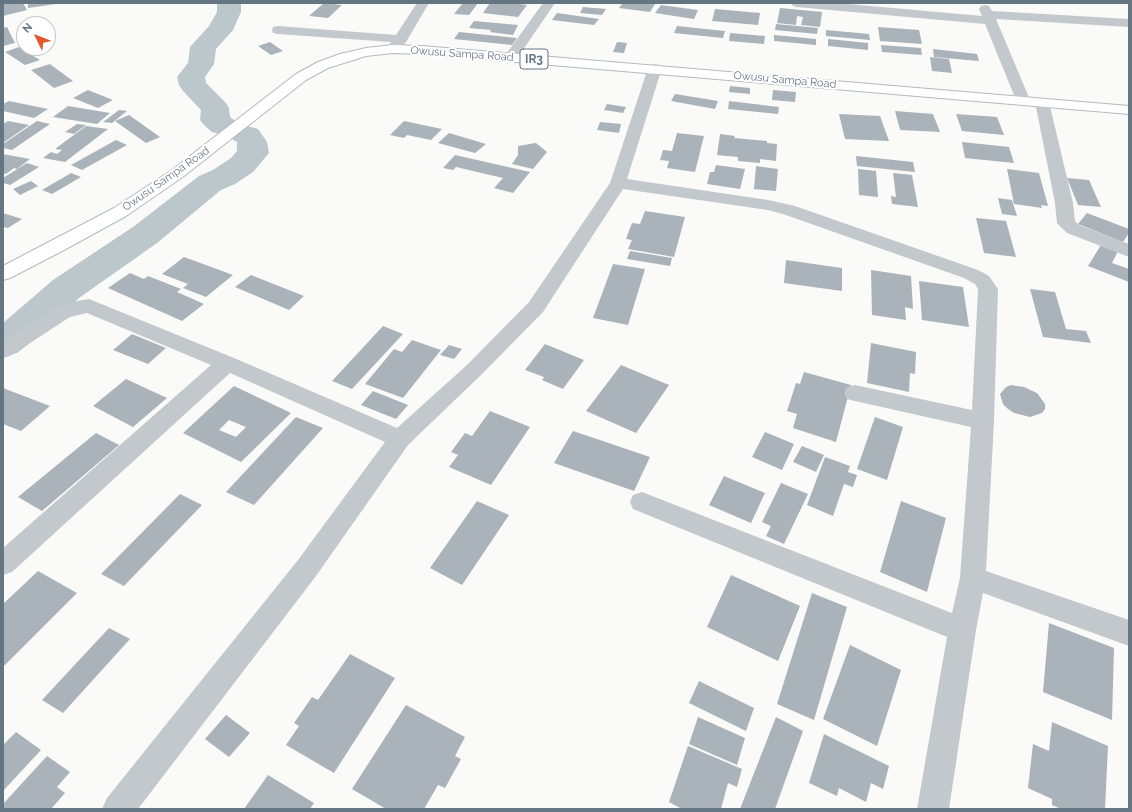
<!DOCTYPE html>
<html>
<head>
<meta charset="utf-8">
<style>
  body { margin:0 }
  #map { position:relative; width:1132px; height:812px; overflow:hidden; background:#fafaf8; font-family:Raleway,sans-serif }
  canvas { display:block }
  .frame { position:absolute; inset:0; border:4px solid #657683; pointer-events:none }
  .north { position:absolute; left:16px; top:16px; width:40px; height:40px; box-sizing:border-box; background:#fff; border:1px solid #c1c8cd; border-radius:50%; rotate:313deg; font-size:11px; font-weight:700; line-height:16px; text-align:center; color:#657683 }
  .north::after { content:''; display:block; margin:auto; width:14px; height:18px; background:#e4572e; clip-path:polygon(50% 0,100% 100%,50% 72%,0 100%) }
</style>
</head>
<body>
<div id="map">
<canvas width="1132" height="812"></canvas>
<div class="frame"></div>
<div class="north">N</div>
</div>
<script>
const c = document.querySelector('canvas').getContext('2d');
c.lineJoin = 'round';
function shape(rows) {
  const path = new Path2D();
  for (const r of rows) {
    path.moveTo(r[0], r[1]);
    for (let i = 2; i < r.length; i += 2) path.lineTo(r[i], r[i + 1]);
  }
  return path;
}
function fill(path, color) {
  c.fillStyle = color;
  c.fill(path, 'evenodd');
}
function strokePath(path, color, width, dash) {
  c.strokeStyle = color;
  c.lineWidth = width;
  c.lineCap = dash ? 'butt' : 'round';
  c.setLineDash(dash || []);
  c.stroke(path);
}
function write(font, color, halo, rows, align = 'center') {
  c.font = font + ' Raleway,sans-serif';
  c.lineWidth = 4;
  c.setLineDash([]);
  c.textBaseline = 'middle';
  c.strokeStyle = halo;
  c.fillStyle = color;
  for (const [text, x, y, turn = 0] of rows) {
    c.save();
    c.translate(x, y);
    c.rotate((+turn || 0) * Math.PI / 180);
    c.textAlign = isNaN(turn) ? turn : align;
    if (halo) c.strokeText(text, 0, 0);
    c.fillText(text, 0, 0);
    c.restore();
  }
}
const river = shape([
  [217,3,241,3,241,12,233,30,216,49,214,64,205,77,206,83,225,102,229,108,230,117,234,120,237,127,244,125,258,129,267,142,269,153,253,172,235,184,221,190,157,243,79,298,39,336,17,353,3,357,3,323,53,280,133,227,199,176,213,170,231,158,237,151,237,142,233,140,229,133,223,135,212,132,205,126,200,120,201,110,183,91,179,85,177,77,188,63,190,47,209,26,217,12,217,3]
]);
const building = shape([
  [3,3,23,3,27,10,3,16],
  [28,3,56,3,56,4,28,8],
  [324,3,342,5,328,18,309,16],
  [463,3,478,3,469,15,454,14],
  [490,3,511,3,527,5,518,17,483,13],
  [623,3,649,3,655,4,650,12,619,8],
  [661,5,698,10,694,19,655,13],
  [583,7,606,9,602,15,580,13],
  [780,8,822,12,820,27,801,25,803,17,797,16,796,25,777,23],
  [715,9,760,13,758,25,712,21],
  [557,13,599,19,594,25,552,20],
  [474,21,518,25,513,35,490,32,491,30,469,28],
  [776,24,818,28,817,34,775,30],
  [677,26,725,31,723,38,674,33],
  [7,27,15,43,3,46,3,28],
  [878,27,919,30,922,44,880,41],
  [826,30,869,34,870,40,826,36],
  [459,32,517,38,512,45,454,39],
  [730,33,765,36,764,44,729,41],
  [774,35,816,39,816,45,774,41],
  [828,39,868,43,868,50,828,46],
  [270,42,283,51,271,55,258,46],
  [617,42,627,43,624,53,613,52],
  [881,45,921,48,922,55,882,52],
  [19,47,40,60,25,65,5,52],
  [933,49,977,54,979,61,934,57],
  [930,57,949,59,952,73,932,71],
  [50,64,73,81,54,88,31,70],
  [730,86,750,88,750,94,729,92],
  [88,90,113,100,98,108,73,98],
  [773,90,796,92,795,102,772,100],
  [675,94,718,101,715,109,671,101],
  [9,101,48,109,34,118,3,111,3,104],
  [729,101,779,107,778,114,728,109],
  [607,104,626,107,623,113,604,110],
  [68,106,110,113,97,124,53,117],
  [119,110,127,111,112,123,103,122],
  [895,111,933,114,940,132,900,130],
  [839,114,880,116,889,141,845,139],
  [956,114,997,117,1004,135,962,131],
  [129,115,160,137,146,143,115,121],
  [8,121,29,125,3,143,3,124],
  [37,121,50,124,12,150,3,148,3,144],
  [404,121,442,129,431,140,407,135,404,138,390,135],
  [600,122,621,124,619,133,597,130],
  [77,124,86,125,74,134,65,132],
  [86,126,108,129,65,162,43,158,51,152,57,154,62,150,55,149],
  [449,133,486,144,475,153,438,143],
  [677,133,704,136,695,172,667,168,669,161,660,160,663,150,672,151],
  [720,134,735,136,734,138,767,141,767,143,777,144,776,161,760,159,760,163,738,161,738,157,717,155],
  [116,140,127,145,82,170,71,165],
  [962,142,1009,147,1014,163,965,158],
  [536,143,547,152,533,169,512,164,518,155,518,146],
  [3,154,30,159,17,169,14,168,6,174,3,173],
  [455,155,530,172,513,193,494,188,503,178,456,167,453,170,443,168],
  [856,156,913,162,915,172,857,166],
  [27,163,39,167,10,185,3,183,3,178],
  [716,165,745,169,740,189,707,184,710,172,714,172],
  [756,166,778,169,776,191,754,189],
  [858,169,876,171,878,197,859,195],
  [1007,169,1039,173,1048,206,1041,205,1042,208,1014,204],
  [71,173,81,177,52,194,42,190],
  [893,173,912,175,918,207,892,204,891,196,896,197],
  [1067,178,1089,180,1101,207,1078,205],
  [31,181,38,186,20,195,13,189],
  [998,198,1012,200,1017,216,1002,214],
  [645,211,685,217,674,257,628,249,632,240,626,239,632,223,640,224],
  [3,213,22,219,8,228,3,227],
  [1087,213,1129,229,1129,233,1123,242,1078,224],
  [976,218,1006,221,1016,257,984,253],
  [1101,245,1118,251,1112,263,1129,269,1129,282,1088,266],
  [630,251,672,258,670,266,627,259],
  [184,257,233,275,206,297,183,288,188,284,162,274],
  [786,260,842,268,842,291,784,283],
  [613,264,645,269,628,325,593,318],
  [871,270,911,276,913,309,905,307,906,320,872,315],
  [130,273,144,279,148,276,181,289,177,292,204,304,182,321,108,288],
  [251,275,304,296,289,310,235,287],
  [919,281,963,287,969,327,922,320],
  [1030,289,1055,292,1066,329,1086,331,1091,343,1043,337],
  [383,326,403,334,352,389,332,381],
  [132,334,166,348,148,364,113,350],
  [412,340,441,350,403,398,365,384,394,349,402,352],
  [871,343,916,352,915,374,910,373,909,392,867,383],
  [545,344,584,360,563,389,542,380,544,377,525,370],
  [449,345,462,349,454,359,440,355],
  [621,365,669,385,636,433,586,411],
  [804,372,851,385,836,442,793,428,797,414,787,411,796,383,800,384],
  [126,379,167,398,133,427,93,406],
  [1011,385,1024,387,1037,393,1045,404,1045,409,1042,413,1030,417,1014,413,1008,409,1003,404,1000,394,1006,387],
  [234,386,291,413,241,462,183,433],
  [229,420,246,427,236,437,219,430],
  [3,388,50,406,21,431,3,424],
  [373,391,408,405,396,419,361,405],
  [490,411,530,427,491,485,449,467,458,455,451,452,465,433,472,436],
  [296,417,323,428,254,505,226,492],
  [875,417,903,427,887,480,857,469],
  [573,431,650,457,634,491,554,463],
  [765,432,794,444,782,470,752,457],
  [96,433,119,445,42,511,18,497],
  [802,446,824,455,816,472,793,462],
  [825,457,850,466,848,472,857,475,853,487,844,484,833,516,807,505],
  [724,476,765,493,751,523,709,505],
  [781,483,808,494,784,544,766,536,771,526,762,522],
  [180,494,202,505,124,586,101,574],
  [477,501,509,515,462,585,430,568],
  [901,501,946,518,927,592,880,572],
  [38,571,77,593,3,667,3,604],
  [731,575,800,606,778,661,707,627],
  [812,593,847,607,814,720,777,704],
  [1049,623,1114,648,1112,720,1043,692],
  [109,628,130,639,63,713,42,700],
  [850,645,901,670,877,746,823,719],
  [350,654,395,678,334,773,286,745,299,726,294,723,312,697,318,700],
  [699,681,754,708,746,731,689,703],
  [406,705,465,737,455,756,461,759,445,788,438,785,424,809,386,809,352,789],
  [226,715,250,733,229,757,205,739],
  [698,717,745,738,737,765,689,744],
  [776,717,803,731,775,809,740,809],
  [1052,722,1108,746,1105,809,1061,809,1052,805,1052,799,1028,788,1033,744,1049,751],
  [16,732,41,750,3,791,3,745],
  [824,734,889,766,883,789,871,783,866,802,839,788,837,796,809,783],
  [688,746,742,769,737,787,728,783,721,809,682,809,669,802],
  [47,756,70,772,57,787,65,793,51,809,3,809,3,804],
  [268,775,314,803,310,809,244,809]
]);
const street = shape([
  [417,3,429,3,406,42,398,52,393,53,388,52,386,49,391,42,278,34,273,33,272,30,273,27,278,26,396,35,417,3],
  [543,3,555,3,516,60,506,60,504,57,543,3],
  [791,3,837,3,982,16,979,9,981,6,985,5,989,6,992,11,1129,19,1129,27,996,19,1030,100,1028,103,1023,104,1018,103,1016,100,985,24,797,7,793,6,791,3],
  [655,64,660,65,662,68,627,179,768,200,795,206,978,270,989,276,998,289,994,421,986,571,1129,620,1129,646,983,593,976,630,949,809,917,809,947,637,633,509,630,502,633,495,642,492,952,613,960,578,971,427,855,401,847,399,844,393,847,387,855,385,972,410,978,289,975,284,964,278,783,214,768,210,623,189,543,312,481,375,408,445,316,576,138,809,102,809,107,798,298,560,385,442,230,373,12,572,3,575,3,548,211,365,87,313,70,317,10,356,3,358,3,341,56,307,71,302,89,299,234,358,397,428,467,365,529,302,610,183,648,68,650,65,655,64],
  [1042,98,1047,99,1049,102,1073,203,1075,221,1079,225,1129,244,1129,257,1067,233,1057,223,1055,203,1035,102,1037,99,1042,98]
]);
const primary = shape([
  [393,45,422,46,1129,106,1129,114,422,54,393,53,366,56,328,68,306,80,184,176,126,216,64,250,10,278,3,280,3,266,114,208,172,170,296,74,318,62,340,54,366,48,393,45]
]);
const farStreetnames = [
  ["Owusu Sampa Road",462,54,4],
  ["Owusu Sampa Road",785,80,5],
  ["Owusu Sampa Road",166,179,-35]
];
const shields = [
  [534,59,28]
];
const shieldNames = [
  ["IR3",534,59]
];
fill(river, '#bbc7cb');
fill(building, '#aab3b9');
strokePath(primary, '#b5babe', 2);
fill(street, '#c3c8cc');
fill(primary, '#fff');
write('11px', '#657683', '#fff', farStreetnames);
for (const [x, y, w] of shields) {
  const box = new Path2D();
  box.roundRect(x - w / 2, y - 10, w, 20, 3);
  c.fillStyle = '#fff';
  c.fill(box);
  strokePath(box, '#657683', 1);
}
write('bold 12px', '#657683', null, shieldNames);
</script>
</body>
</html>
